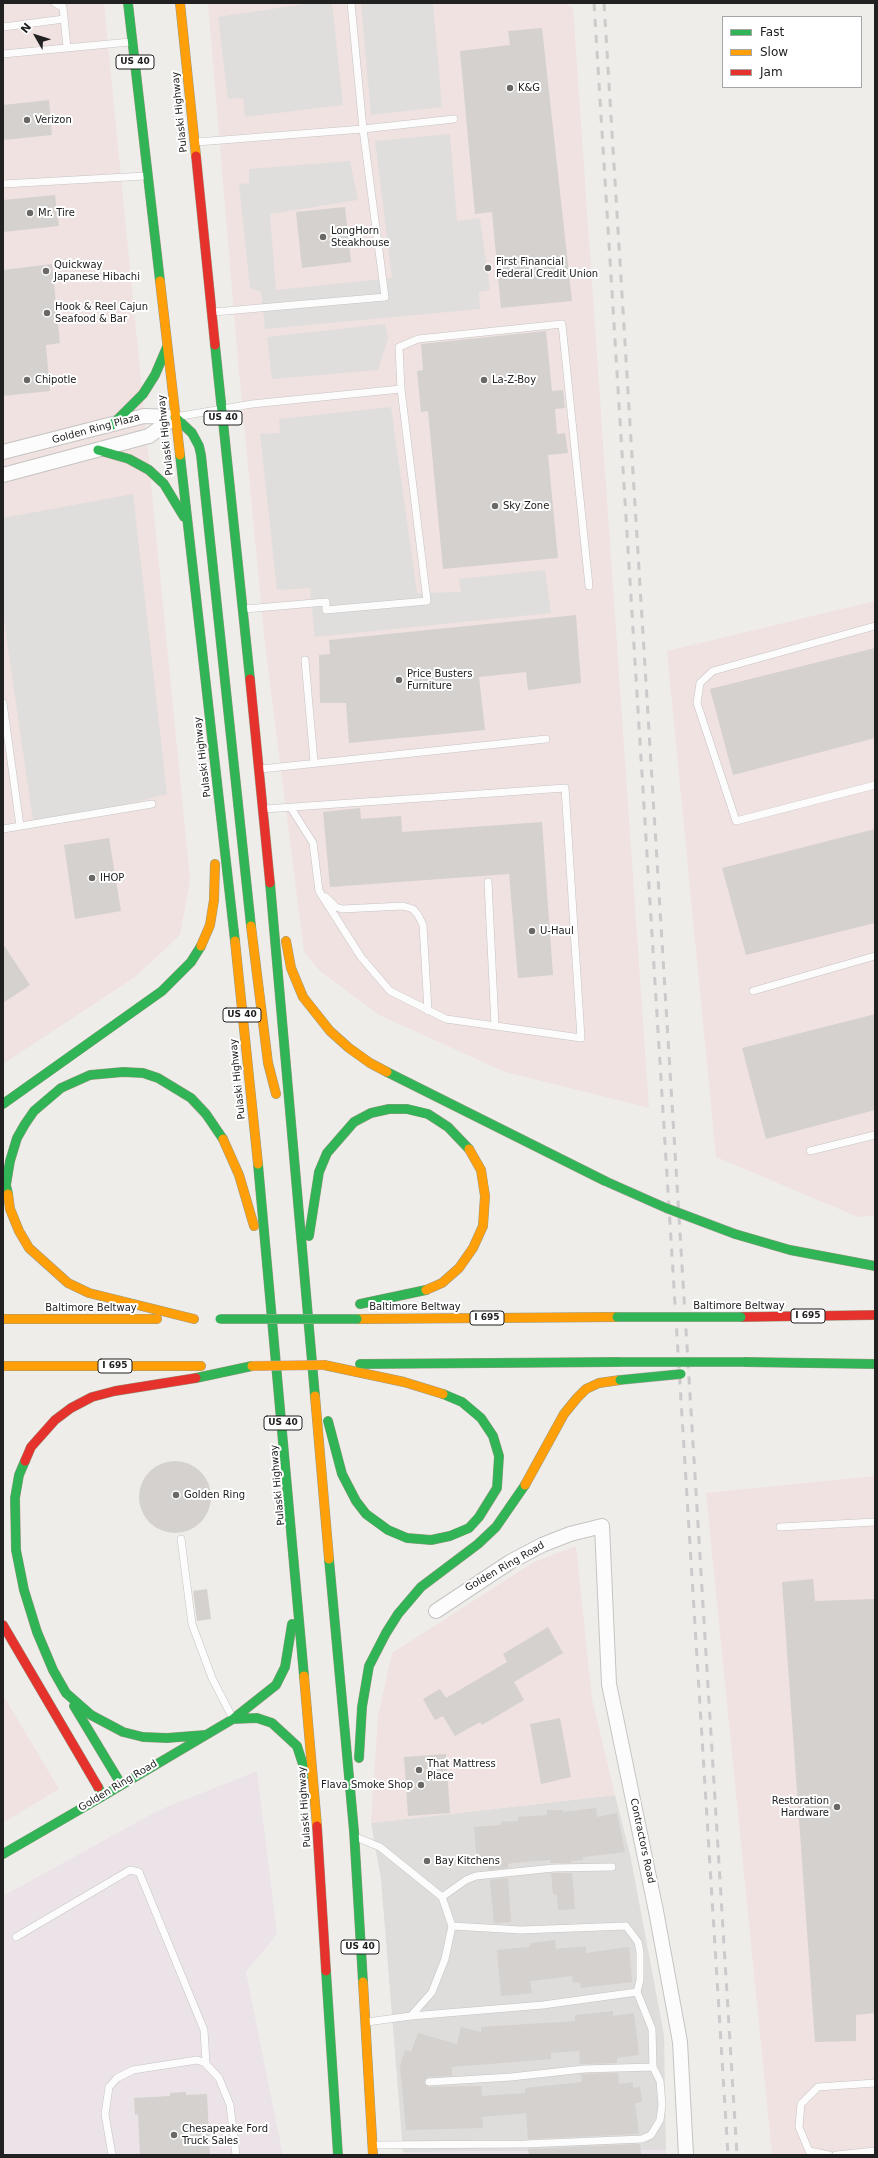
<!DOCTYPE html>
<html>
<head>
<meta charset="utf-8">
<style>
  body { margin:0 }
  #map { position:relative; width:878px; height:2158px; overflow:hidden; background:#efedea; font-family:"DejaVu Sans",sans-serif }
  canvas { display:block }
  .frame { position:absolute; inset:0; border:4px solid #212121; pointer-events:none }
  .legend { position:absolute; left:722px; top:16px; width:140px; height:72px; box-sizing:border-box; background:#fff; border:1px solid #a6a6a6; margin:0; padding:5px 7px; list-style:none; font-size:12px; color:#212121 }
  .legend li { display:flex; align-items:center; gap:8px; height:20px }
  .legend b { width:20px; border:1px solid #a6a6a6 }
  .north { position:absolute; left:16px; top:16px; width:40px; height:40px; -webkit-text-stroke:3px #fff; paint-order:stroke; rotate:309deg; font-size:11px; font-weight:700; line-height:16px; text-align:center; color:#212121 }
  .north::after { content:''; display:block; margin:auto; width:14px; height:18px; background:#212121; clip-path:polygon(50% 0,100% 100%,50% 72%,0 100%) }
</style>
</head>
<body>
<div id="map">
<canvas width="878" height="2158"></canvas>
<div class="frame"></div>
<ul class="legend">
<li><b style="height:5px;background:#30b455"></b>Fast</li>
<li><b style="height:5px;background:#ff9f0a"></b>Slow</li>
<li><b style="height:5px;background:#e5322d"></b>Jam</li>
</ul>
<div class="north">N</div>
</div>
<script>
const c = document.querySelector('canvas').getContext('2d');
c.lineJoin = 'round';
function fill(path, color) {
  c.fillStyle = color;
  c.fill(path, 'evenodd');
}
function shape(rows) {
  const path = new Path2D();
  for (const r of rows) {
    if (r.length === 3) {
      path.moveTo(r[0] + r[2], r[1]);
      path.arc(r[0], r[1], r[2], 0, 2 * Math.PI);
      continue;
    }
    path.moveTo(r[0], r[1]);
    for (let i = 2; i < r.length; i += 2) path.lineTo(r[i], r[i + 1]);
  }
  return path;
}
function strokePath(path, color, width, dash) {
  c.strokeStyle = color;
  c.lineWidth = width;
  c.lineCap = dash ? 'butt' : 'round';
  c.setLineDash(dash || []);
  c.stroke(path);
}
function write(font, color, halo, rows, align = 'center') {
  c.font = font + ' "DejaVu Sans",sans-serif';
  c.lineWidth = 4;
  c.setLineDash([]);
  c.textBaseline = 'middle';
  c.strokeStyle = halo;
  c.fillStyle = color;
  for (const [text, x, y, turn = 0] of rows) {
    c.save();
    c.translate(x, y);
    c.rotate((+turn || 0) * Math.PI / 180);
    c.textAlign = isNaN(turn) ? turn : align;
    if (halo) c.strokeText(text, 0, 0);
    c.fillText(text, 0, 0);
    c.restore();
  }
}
const residential = shape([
  [615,1795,630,1854,664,2035,666,2150,403,2152,381,1879,371,1823]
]);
const commercial = shape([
  [3,3,104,3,190,880,180,935,135,977,3,1064],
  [208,3,565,3,573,8,649,1108,505,1072,379,1015,320,971,304,952,265,644,238,361],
  [875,601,875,1215,858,1217,716,1157,667,651],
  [875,1476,875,2155,772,2155,706,1493],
  [576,1546,592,1699,615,1795,371,1823,378,1716,392,1653,534,1562],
  [3,1695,59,1789,3,1823]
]);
const industrial = shape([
  [257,1771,277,1934,246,1972,283,2155,3,2155,3,1896,159,1810],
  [666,2150,666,2155,403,2155,403,2152]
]);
const parking = shape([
  [311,3,332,3,343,105,245,117,243,98,228,99,218,17],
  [361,3,433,3,442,107,371,115],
  [450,134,457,221,480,218,490,290,479,292,480,309,265,329,261,292,250,288,239,184,249,183,249,169,350,161,358,200,270,214,276,290,392,278,375,141],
  [385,324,388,338,378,370,272,379,267,337],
  [391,407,417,593,461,592,459,579,545,570,551,613,315,637,310,588,277,590,260,434,280,433,279,419],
  [133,494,167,794,34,828,3,613,3,518]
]);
const building = shape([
  [542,28,572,301,501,308,492,212,475,214,460,51,510,45,508,31],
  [49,100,52,135,3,140,3,105],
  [55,195,59,226,3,232,3,200],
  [345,207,351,262,302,268,296,212],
  [52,264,60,343,46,345,50,391,3,396,3,270],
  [546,331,552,391,563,390,565,408,555,409,557,434,565,433,568,453,548,455,558,558,443,569,428,411,421,412,417,371,423,370,421,344],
  [576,615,581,683,528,690,526,672,479,677,485,730,349,743,346,703,320,703,319,655,330,654,329,640],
  [875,648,875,738,733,775,710,689],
  [360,808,361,819,401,816,402,832,542,822,553,975,518,978,509,874,330,887,323,812],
  [875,829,875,923,746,955,722,868],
  [109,838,121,911,75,919,64,845],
  [3,944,30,985,3,1003],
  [875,1014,875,1110,766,1139,742,1048],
  [175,1497,36],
  [813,1579,815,1601,875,1599,875,2013,856,2015,856,2041,815,2042,782,1582],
  [207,1589,211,1619,197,1621,193,1591],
  [548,1627,563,1653,514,1682,524,1700,482,1725,480,1722,455,1736,443,1716,435,1720,423,1699,440,1689,446,1698,507,1662,503,1654],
  [560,1718,571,1777,541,1784,530,1724],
  [446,1754,450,1813,408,1816,404,1757],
  [596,1808,597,1817,617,1813,625,1852,583,1857,583,1860,571,1861,571,1863,550,1863,550,1860,512,1863,508,1864,508,1868,489,1870,488,1864,485,1864,485,1861,477,1862,474,1827,501,1825,501,1822,518,1821,518,1817,547,1815,547,1810,563,1810,563,1812],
  [551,1873,572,1873,575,1909,558,1910,557,1895,553,1894],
  [508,1878,511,1922,494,1923,490,1880],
  [555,1940,556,1949,586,1946,586,1953,629,1947,632,1982,581,1988,580,1982,573,1983,572,1976,530,1981,532,1993,501,1996,497,1950,529,1947,531,1943],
  [613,2011,613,2016,634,2013,639,2055,617,2058,617,2063,580,2064,579,2051,551,2053,551,2059,452,2067,452,2076,428,2077,424,2083,429,2087,481,2086,482,2096,525,2093,525,2088,582,2082,581,2074,618,2073,619,2084,633,2082,633,2088,640,2087,642,2102,635,2103,639,2134,528,2139,526,2113,482,2117,483,2128,406,2130,400,2066,405,2050,411,2052,418,2033,457,2044,461,2027,481,2032,481,2027,575,2021,575,2015],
  [186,2092,186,2095,207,2094,210,2155,140,2155,138,2114,135,2115,134,2098,170,2096,170,2093],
  [640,2144,641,2155,529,2155,528,2149]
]);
const lane = shape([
  [55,3,63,7,67,48],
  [351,3,363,129,454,119],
  [3,27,64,19],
  [3,54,130,42],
  [197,142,363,129,385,297,214,312],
  [3,184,145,176],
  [181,416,252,404,401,389,399,347,418,339,562,324,589,586],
  [245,609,326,602,326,610,427,601,401,389],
  [875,626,713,671,700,683,697,703,736,821,875,785],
  [305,660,314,762],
  [3,703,20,826],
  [261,769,546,739],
  [265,809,565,788,581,1038,446,1019,390,991,361,957,319,891,313,843,291,808],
  [3,829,152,804],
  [488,882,495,1026],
  [326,897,336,907,342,909,403,906,413,909,418,915,423,925,428,1011],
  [753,991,875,956],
  [810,1151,875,1135],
  [780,1527,875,1522],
  [181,1539,192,1624,212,1678,232,1717],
  [358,1838,380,1847,442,1897,452,1926,445,1959,432,1992,411,2016,367,2022],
  [442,1897,466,1880,476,1876,554,1868,612,1867],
  [16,1937,130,1870,139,1872,204,2030,206,2063],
  [411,2016,543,2005,637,1992],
  [429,2082,511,2077,584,2069,653,2067,652,2029,637,1992,640,1980,640,1952,638,1942,626,1926,521,1930,452,1926],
  [375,2145,525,2144,642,2139,651,2135,660,2120,662,2105,660,2081,653,2067],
  [112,2155,105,2114,109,2087,117,2078,133,2070,197,2060,205,2063,219,2078,230,2105,236,2155],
  [829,2155,809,2151,799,2127,801,2104,818,2087,875,2083],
  [836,2155,875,2151]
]);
const street = shape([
  [3,452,144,416,175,417],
  [3,475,149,436,175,417],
  [436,1611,510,1562,542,1545,570,1534,602,1526,609,1684,656,1911,680,2042,686,2155]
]);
const fast = shape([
  [128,3,160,281],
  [215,345,250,679],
  [175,417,192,433,199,446,201,455,251,926],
  [112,425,143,394,155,375,167,347],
  [98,450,129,459,149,470,164,484,184,517],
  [180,455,235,941],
  [270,883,315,1396],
  [387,1072,605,1181],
  [3,1104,162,991,191,962,201,946],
  [258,1164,304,1676],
  [8,1194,6,1185,10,1161,17,1138,25,1124,34,1111,61,1088,90,1075,123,1072,143,1073,158,1078,191,1098,206,1114,223,1139],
  [735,1234,790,1250,875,1266],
  [309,1236,319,1172,327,1153,354,1122,371,1113,389,1109,407,1109,428,1114,448,1127,469,1149],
  [360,1304,426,1290],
  [744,1362,875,1364],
  [360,1364,619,1362],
  [196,1378,252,1366],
  [328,1421,342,1474,356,1501,366,1514,388,1530,407,1538,431,1540,450,1536,469,1528,479,1517,497,1488,499,1456,493,1436,481,1418,462,1402,443,1394],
  [25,1461,19,1475,15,1498,16,1550,24,1590,37,1632,53,1670,66,1693,91,1715,123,1732,143,1737,167,1738,205,1735],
  [329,1559,354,1831,363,1982],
  [74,1706,121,1784],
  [233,1719,257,1718,272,1723,297,1746,306,1774],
  [359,1758,362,1707,369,1666,386,1633,398,1614,421,1587,478,1544,496,1527,525,1485],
  [98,1787,103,1796,233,1719,276,1685,285,1667,292,1624],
  [3,1854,103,1796],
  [326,1971,338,2155]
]);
const slow = shape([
  [180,3,196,156],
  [160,281,180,455],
  [251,926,268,1063,276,1094],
  [235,941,258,1164],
  [286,941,291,968,303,997,330,1031,349,1048,370,1063,387,1072],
  [201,946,210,925,214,900,215,864],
  [223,1139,239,1175,254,1226],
  [8,1194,10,1209,19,1231,29,1248,68,1283,89,1293,194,1319],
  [426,1290,442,1283,459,1268,473,1248,483,1226,485,1196,481,1170,469,1149],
  [3,1319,157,1319],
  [357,1319,617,1317],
  [324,1365,404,1382,443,1394],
  [3,1366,201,1366],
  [315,1396,329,1559],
  [525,1485,564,1414,577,1398,586,1389,599,1383,620,1380],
  [304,1676,317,1826],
  [363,1982,373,2155]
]);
const jam = shape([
  [196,156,215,345],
  [250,679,270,883],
  [741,1317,875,1315],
  [25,1461,31,1447,55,1420,71,1408,92,1397,115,1391,196,1378],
  [3,1625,98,1787],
  [317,1826,326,1971]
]);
const rail = shape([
  [594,3,728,2155],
  [604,3,737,2155]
]);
const fastBridge = shape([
  [605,1181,666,1208,735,1234],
  [617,1317,741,1317],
  [220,1319,357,1319],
  [619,1362,744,1362],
  [620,1380,681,1374]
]);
const slowBridge = shape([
  [252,1366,324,1365]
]);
const markers = [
  [510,88,4,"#696867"],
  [27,120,4,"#696867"],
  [30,213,4,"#696867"],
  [323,237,4,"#696867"],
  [488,268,4,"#696867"],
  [46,271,4,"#696867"],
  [47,313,4,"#696867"],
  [27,380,4,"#696867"],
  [484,380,4,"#696867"],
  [495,506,4,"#696867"],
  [399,680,4,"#696867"],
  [92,878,4,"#696867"],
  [532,931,4,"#696867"],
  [176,1495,4,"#696867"],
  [419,1770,4,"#696867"],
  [421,1785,4,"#696867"],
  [837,1807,4,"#696867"],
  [427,1861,4,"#696867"],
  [174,2135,4,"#696867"]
];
const shields = [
  [135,62,38],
  [223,418,38],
  [242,1015,38],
  [808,1316,34],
  [487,1318,34],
  [115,1366,34],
  [283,1423,38],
  [360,1947,38]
];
const shieldNames = [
  ["US 40",135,62],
  ["US 40",223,418],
  ["US 40",242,1015],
  ["I 695",808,1316],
  ["I 695",487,1318],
  ["I 695",115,1366],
  ["US 40",283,1423],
  ["US 40",360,1947]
];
const poiNames = [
  ["K&G",518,88],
  ["Verizon",35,120],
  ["Mr. Tire",38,213],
  ["LongHorn",331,231],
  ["Steakhouse",331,243],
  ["First Financial",496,262],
  ["Federal Credit Union",496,274],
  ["Quickway",54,265],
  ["Japanese Hibachi",54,277],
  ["Hook & Reel Cajun",55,307],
  ["Seafood & Bar",55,319],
  ["Chipotle",35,380],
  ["La-Z-Boy",492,380],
  ["Sky Zone",503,506],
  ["Price Busters",407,674],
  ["Furniture",407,686],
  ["IHOP",100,878],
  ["U-Haul",540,931],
  ["Golden Ring",184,1495],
  ["That Mattress",427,1764],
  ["Place",427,1776],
  ["Flava Smoke Shop",413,1785,"right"],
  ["Restoration",829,1801,"right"],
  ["Hardware",829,1813,"right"],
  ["Bay Kitchens",435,1861],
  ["Chesapeake Ford",182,2129],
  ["Truck Sales",182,2141]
];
const streetNames = [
  ["Pulaski Highway",180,112,-96],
  ["Golden Ring Plaza",96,429,-15],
  ["Pulaski Highway",166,435,-96],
  ["Pulaski Highway",203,757,-97],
  ["Pulaski Highway",238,1079,-96],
  ["Baltimore Beltway",739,1306],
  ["Baltimore Beltway",415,1307],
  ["Baltimore Beltway",91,1308],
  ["Pulaski Highway",278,1485,-95],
  ["Golden Ring Road",505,1567,-30],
  ["Golden Ring Road",118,1786,-31],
  ["Pulaski Highway",305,1807,-94],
  ["Contractors Road",642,1841,78]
];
fill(residential, '#dedddb');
fill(commercial, '#f0e2e1');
fill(industrial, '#ece3e9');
fill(parking, '#dfdedd');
fill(building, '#d4d1cf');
strokePath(lane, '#c5c4c2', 8);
strokePath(street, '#c5c4c2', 16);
strokePath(fast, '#999882', 10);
strokePath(slow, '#999882', 10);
strokePath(jam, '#999882', 10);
strokePath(lane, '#fdfcfc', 7);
strokePath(street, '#fdfcfc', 14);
strokePath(fast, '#30b455', 9);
strokePath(slow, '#ff9f0a', 9);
strokePath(jam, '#e5322d', 9);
strokePath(rail, '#cbcbcb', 3, [8, 8]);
strokePath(fastBridge, '#c2a3af', 10, []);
strokePath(slowBridge, '#c2a3af', 10, []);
strokePath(fastBridge, '#30b455', 9);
strokePath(slowBridge, '#ff9f0a', 9);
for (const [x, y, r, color] of markers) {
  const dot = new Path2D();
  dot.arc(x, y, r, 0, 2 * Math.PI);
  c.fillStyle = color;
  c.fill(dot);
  strokePath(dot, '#fff', 1.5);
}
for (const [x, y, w] of shields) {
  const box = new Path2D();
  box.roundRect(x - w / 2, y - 7, w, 14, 3);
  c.fillStyle = '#fff';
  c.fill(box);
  strokePath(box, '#212121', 1);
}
write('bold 9px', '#212121', null, shieldNames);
write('10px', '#212121', '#fff', poiNames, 'left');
write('10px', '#212121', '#fff', streetNames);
</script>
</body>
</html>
